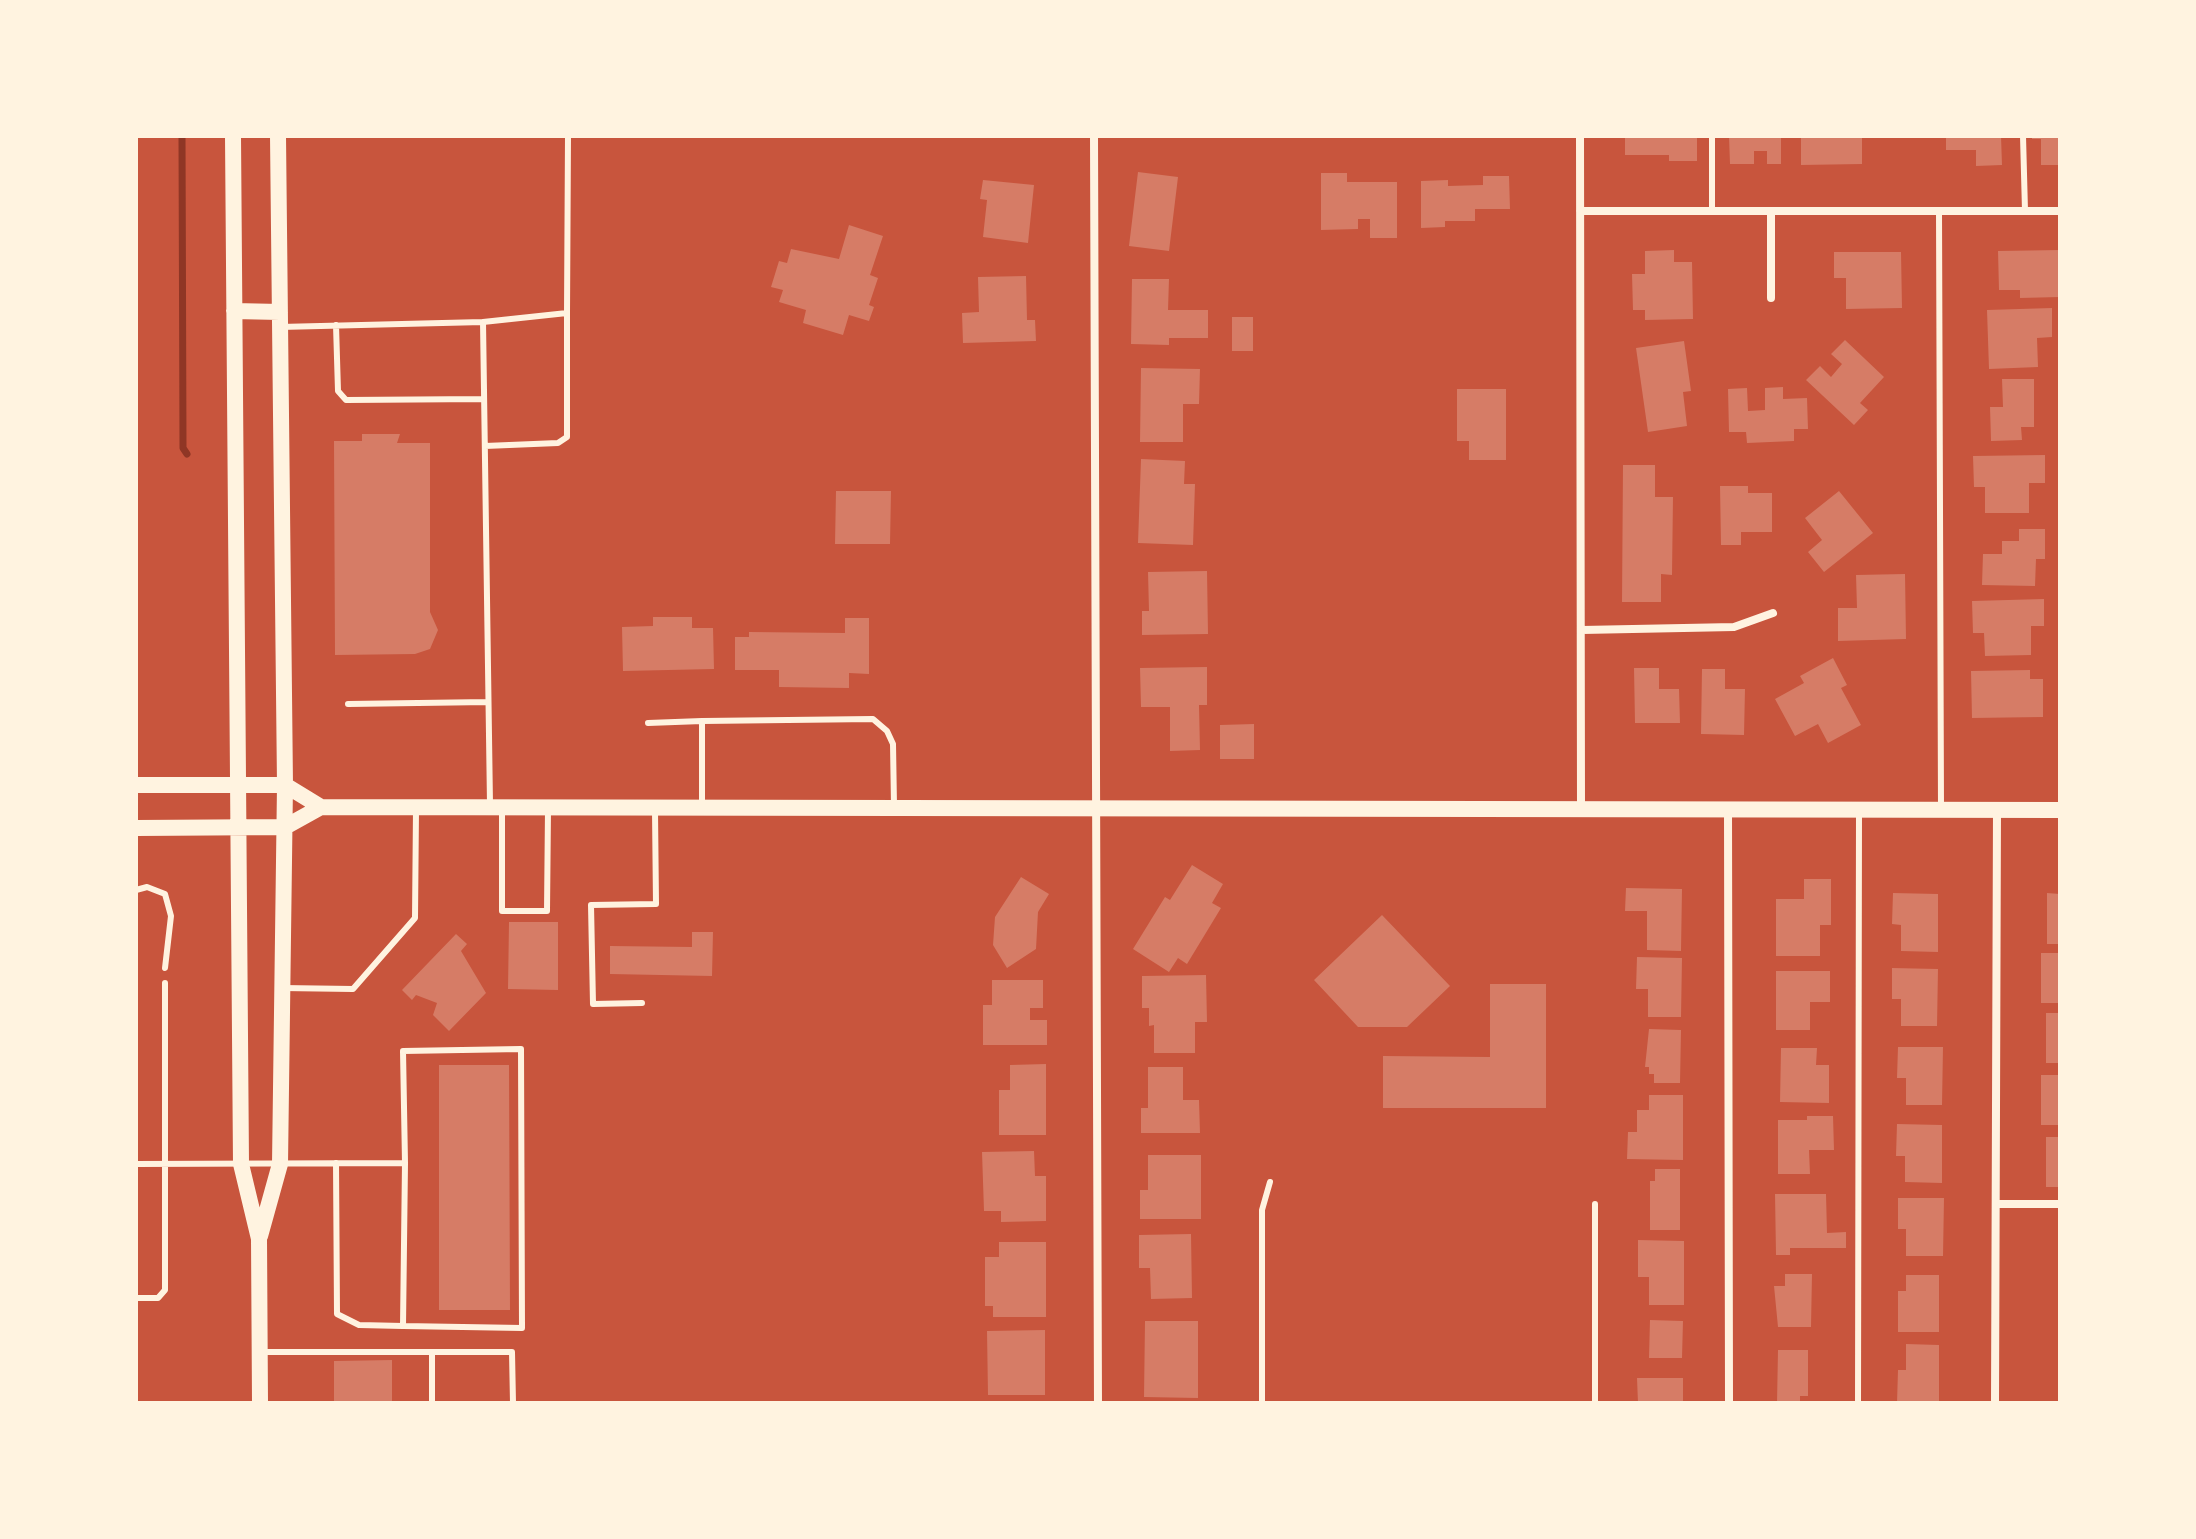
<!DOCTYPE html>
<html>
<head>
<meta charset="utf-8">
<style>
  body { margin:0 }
  #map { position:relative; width:2196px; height:1539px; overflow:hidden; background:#c8553d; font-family:Georgia,serif }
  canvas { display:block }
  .frame { position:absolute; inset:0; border:138px solid #fff3e0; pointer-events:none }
</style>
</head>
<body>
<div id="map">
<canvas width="2196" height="1539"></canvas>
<div class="frame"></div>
</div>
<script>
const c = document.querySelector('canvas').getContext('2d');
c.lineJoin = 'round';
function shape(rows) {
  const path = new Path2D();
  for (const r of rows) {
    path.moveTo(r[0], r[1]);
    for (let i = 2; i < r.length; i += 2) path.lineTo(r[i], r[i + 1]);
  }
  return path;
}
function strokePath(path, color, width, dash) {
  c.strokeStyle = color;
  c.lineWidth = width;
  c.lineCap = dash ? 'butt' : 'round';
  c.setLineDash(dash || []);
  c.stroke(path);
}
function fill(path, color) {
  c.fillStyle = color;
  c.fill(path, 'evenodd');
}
const stream = shape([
  [182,136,183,448,187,454]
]);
const building = shape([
  [1625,136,1697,136,1697,161,1669,161,1669,155,1625,155],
  [1729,136,1781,136,1781,164,1767,164,1767,151,1754,151,1754,164,1730,164],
  [1801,136,1862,136,1862,164,1801,165],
  [1946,136,2001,136,2002,165,1976,166,1976,150,1946,150],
  [2032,136,2060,136,2060,165,2041,165,2041,139,2032,139],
  [1138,172,1178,177,1169,251,1129,246],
  [1321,173,1347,173,1347,182,1397,182,1397,238,1370,238,1370,219,1358,219,1358,229,1321,230],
  [1483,176,1509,176,1510,209,1475,209,1475,221,1445,221,1445,227,1421,228,1421,181,1448,180,1448,186,1483,185],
  [983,180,1034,185,1028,243,983,237,987,200,980,199],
  [849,225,883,236,870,275,878,278,869,305,874,307,869,321,849,315,843,335,803,323,806,310,779,302,783,290,771,287,779,261,787,263,791,249,839,259],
  [1674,250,1674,262,1692,262,1693,319,1645,320,1645,310,1633,310,1632,274,1645,274,1645,251],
  [2060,250,2060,297,2020,298,2020,290,1999,290,1998,251],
  [1834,252,1901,252,1902,308,1846,309,1846,278,1834,278],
  [1026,276,1027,320,1035,320,1036,341,963,343,962,313,979,312,978,277],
  [1132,279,1169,279,1168,310,1208,310,1208,338,1169,338,1169,345,1131,344],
  [2052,308,2052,337,2037,338,2038,367,1989,369,1987,310],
  [1232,317,1253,317,1253,351,1232,351],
  [1845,340,1884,377,1860,403,1868,410,1854,425,1806,380,1820,366,1831,377,1842,364,1831,354],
  [1684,341,1691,391,1683,392,1687,426,1648,432,1636,348],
  [1141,368,1200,369,1199,404,1183,404,1183,442,1140,442],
  [2002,379,2034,379,2034,427,2021,427,2022,440,1991,441,1990,407,2003,407],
  [1783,387,1783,399,1807,398,1808,429,1794,429,1794,441,1747,443,1746,432,1729,432,1728,389,1747,388,1748,411,1765,410,1765,388],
  [1457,389,1506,389,1506,460,1469,460,1469,441,1457,441],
  [362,434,400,434,397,443,430,443,430,612,438,630,430,649,415,654,335,655,334,441,362,441],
  [2045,455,2045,483,2029,483,2029,513,1985,513,1985,487,1974,487,1973,456],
  [1141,459,1185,461,1184,484,1195,484,1193,545,1138,543],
  [1623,465,1655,465,1655,497,1673,497,1672,575,1661,574,1661,602,1622,602],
  [1720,486,1748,486,1748,493,1772,493,1772,532,1741,532,1741,545,1721,545],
  [836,491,891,491,890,544,835,544],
  [1839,491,1873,533,1824,572,1808,552,1822,540,1805,518],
  [2019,529,2045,529,2045,559,2036,559,2035,586,1982,585,1983,554,2002,554,2002,541,2019,541],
  [1207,571,1208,634,1142,635,1142,611,1149,611,1148,572],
  [1905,574,1906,639,1838,641,1838,608,1857,608,1856,575],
  [2044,599,2044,626,2031,626,2031,655,1985,656,1984,633,1973,633,1972,601],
  [653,617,692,617,692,628,713,628,714,669,623,671,622,627,653,626],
  [845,618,869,618,869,674,849,673,849,688,779,687,779,670,735,670,735,637,749,637,749,632,845,633],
  [1833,658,1847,685,1841,688,1861,725,1828,743,1818,724,1795,736,1775,699,1804,683,1800,676],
  [1207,667,1207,705,1199,705,1200,750,1170,751,1170,707,1141,707,1140,668],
  [1634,668,1659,668,1659,689,1679,689,1680,723,1635,723],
  [1702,669,1725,669,1725,689,1745,689,1744,735,1701,734],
  [2030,670,2030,679,2043,679,2043,717,1972,718,1971,671],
  [1254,724,1254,759,1220,759,1220,725],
  [1192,865,1223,884,1212,903,1221,908,1187,964,1178,958,1169,972,1133,949,1165,897,1170,900],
  [1021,877,1049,894,1038,912,1036,949,1007,968,993,945,995,917],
  [1804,879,1831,879,1831,925,1820,925,1820,956,1776,956,1776,899,1804,899],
  [1626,888,1682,889,1681,951,1647,950,1647,911,1625,911],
  [1893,893,1938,894,1938,952,1901,951,1901,925,1892,924],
  [2047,893,2060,894,2060,944,2047,944],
  [1382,915,1450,986,1407,1027,1358,1027,1314,980],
  [509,922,558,922,558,990,508,989],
  [692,932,713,932,712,976,610,974,610,946,692,947],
  [456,934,467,944,461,951,486,993,449,1031,433,1015,437,1003,416,995,412,1000,402,990],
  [2041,953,2060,953,2060,1003,2041,1003],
  [1637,957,1682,958,1681,1017,1648,1017,1648,989,1636,989],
  [1892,968,1938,969,1937,1026,1901,1026,1901,999,1892,999],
  [1776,971,1830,971,1830,1002,1810,1002,1810,1030,1776,1030],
  [1206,975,1207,1022,1195,1022,1195,1053,1154,1053,1154,1025,1149,1026,1149,1008,1142,1008,1142,976],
  [992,980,1043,980,1043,1008,1030,1008,1030,1020,1047,1020,1047,1045,983,1045,983,1005,992,1005],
  [1490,984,1546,984,1546,1108,1383,1108,1383,1056,1490,1057],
  [2046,1013,2060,1013,2060,1063,2046,1063],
  [1649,1029,1681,1030,1680,1083,1654,1083,1654,1074,1649,1074,1649,1067,1645,1067],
  [1898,1047,1943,1047,1942,1105,1906,1105,1906,1078,1897,1078],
  [1781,1048,1817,1048,1816,1065,1829,1065,1829,1103,1780,1102],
  [1046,1064,1046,1135,999,1135,999,1090,1010,1090,1010,1065],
  [439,1065,509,1065,510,1310,439,1310],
  [1148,1067,1183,1067,1183,1100,1199,1100,1200,1133,1141,1133,1141,1108,1148,1108],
  [2041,1075,2060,1075,2060,1125,2041,1125],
  [1649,1095,1683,1095,1683,1160,1627,1159,1628,1132,1637,1132,1637,1110,1649,1110],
  [1807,1116,1833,1116,1834,1150,1809,1150,1810,1174,1778,1174,1778,1120,1807,1120],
  [1897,1124,1942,1125,1942,1183,1905,1182,1905,1156,1896,1156],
  [2046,1137,2060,1137,2060,1187,2046,1187],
  [1034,1151,1035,1176,1046,1176,1046,1221,1001,1222,1001,1211,984,1211,982,1152],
  [1148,1155,1201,1155,1201,1219,1140,1219,1140,1190,1148,1190],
  [1655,1169,1680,1169,1680,1230,1650,1230,1650,1181,1655,1181],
  [1775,1194,1826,1194,1827,1233,1846,1232,1846,1248,1790,1248,1790,1255,1776,1255],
  [1898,1198,1944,1198,1943,1256,1906,1256,1906,1229,1898,1229],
  [1191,1234,1192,1298,1151,1299,1150,1268,1139,1268,1139,1235],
  [1638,1240,1684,1241,1684,1305,1649,1305,1649,1277,1638,1277],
  [999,1242,1046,1242,1046,1317,993,1317,993,1306,985,1306,985,1257,999,1257],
  [1785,1274,1812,1274,1811,1327,1778,1327,1774,1286,1785,1286],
  [1906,1275,1939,1275,1939,1332,1898,1332,1898,1291,1906,1291],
  [1650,1320,1683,1321,1682,1358,1649,1358],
  [1145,1321,1198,1321,1198,1398,1144,1397],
  [1045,1330,1045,1395,988,1395,987,1331],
  [1906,1344,1939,1345,1939,1403,1897,1403,1898,1370,1906,1370],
  [1778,1350,1808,1350,1808,1396,1800,1396,1800,1403,1777,1403],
  [392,1360,392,1403,334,1403,334,1361],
  [1637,1378,1683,1378,1683,1403,1638,1403]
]);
const service = shape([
  [1712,136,1712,211],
  [2023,136,2025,211],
  [1939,211,1941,809],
  [336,325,338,391,346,400,484,399],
  [280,327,483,322],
  [485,446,558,443,567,437,567,313],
  [348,704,488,702],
  [648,723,702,721],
  [490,804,483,322,567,313,568,136],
  [702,808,702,721,873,719,887,731,893,744,894,806],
  [502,811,502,911,547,911,548,810],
  [136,890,147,887,165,894,171,916,165,968],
  [282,988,353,989,415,918,416,810],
  [642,1003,593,1004,591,905,656,904,655,811],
  [336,1163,337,1314,359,1325,403,1326],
  [136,1164,405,1163,403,1326,522,1328,521,1049,403,1051,405,1163],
  [1595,1204,1595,1403],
  [136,1298,158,1298,165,1290,165,983],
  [260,1352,512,1352,513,1403],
  [432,1403,432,1352],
  [1262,1403,1262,1210,1270,1182],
  [1858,1403,1859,811]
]);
const minor = shape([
  [1094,136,1098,1403],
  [1580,136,1581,808],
  [1580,211,2060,211],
  [1771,211,1771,298],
  [1582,630,1734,627,1773,613],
  [1728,808,1729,1403],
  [1996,1204,2060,1204],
  [1995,1403,1997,810]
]);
const secondary = shape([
  [233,136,241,1164,259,1239,260,1403],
  [234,311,280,312],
  [136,785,285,785,321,807],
  [136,828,285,827,321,807,2060,810],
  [260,1236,280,1164,285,785,278,136]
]);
strokePath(stream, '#8f3625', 7);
fill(building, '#d67c66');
strokePath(service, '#fff3e0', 6);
strokePath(minor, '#fff3e0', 8);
strokePath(secondary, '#fff3e0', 16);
</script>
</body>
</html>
